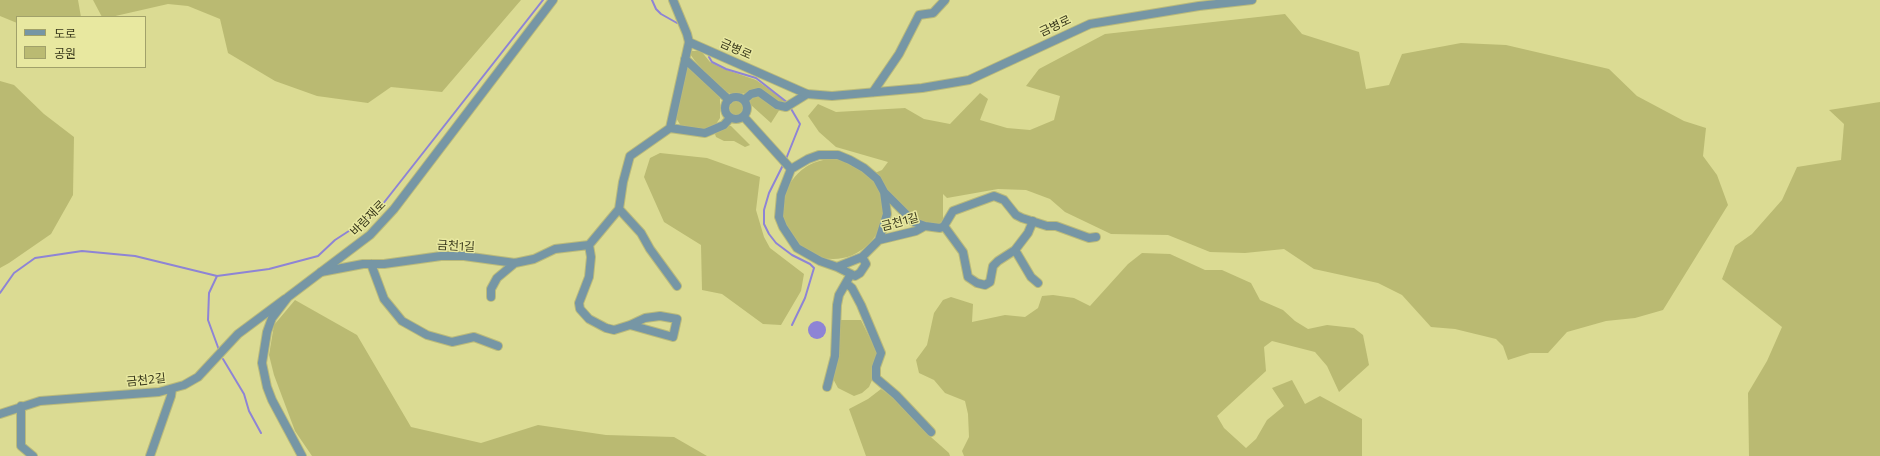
<!DOCTYPE html>
<html>
<head>
<meta charset="utf-8">
<style>
  body { margin:0 }
  #map { position:relative; width:1880px; height:456px; overflow:hidden; background:#dbdb93; font-family:Commissioner,"Noto Sans KR",sans-serif }
  canvas { display:block }
  .legend { position:absolute; left:16px; top:16px; width:130px; height:52px; box-sizing:border-box; background:#e8e8a0; border:1px solid #a1a16a; margin:0; padding:5px 7px; list-style:none; font-size:12px; color:#37371a }
  .legend li { display:flex; align-items:center; gap:8px; height:20px }
  .legend b { width:20px; border:1px solid #a1a16a }
</style>
</head>
<body>
<div id="map">
<canvas width="1880" height="456"></canvas>
<ul class="legend">
<li><b style="height:5px;background:#7696a5"></b>도로</li>
<li><b style="height:11px;background:#baba72"></b>공원</li>
</ul>
</div>
<script>
const c = document.querySelector('canvas').getContext('2d');
c.lineJoin = 'round';
function fill(path, color) {
  c.fillStyle = color;
  c.fill(path, 'evenodd');
}
function shape(rows) {
  const path = new Path2D();
  for (const r of rows) {
    if (r.length === 3) {
      path.moveTo(r[0] + r[2], r[1]);
      path.arc(r[0], r[1], r[2], 0, 2 * Math.PI);
      continue;
    }
    path.moveTo(r[0], r[1]);
    for (let i = 2; i < r.length; i += 2) path.lineTo(r[i], r[i + 1]);
  }
  return path;
}
function strokePath(path, color, width, dash) {
  c.strokeStyle = color;
  c.lineWidth = width;
  c.lineCap = dash ? 'butt' : 'round';
  c.setLineDash(dash || []);
  c.stroke(path);
}
function write(font, color, halo, rows, align = 'center') {
  c.font = font + ' Commissioner,"Noto Sans KR",sans-serif';
  c.lineWidth = 3;
  c.setLineDash([]);
  c.textBaseline = 'middle';
  c.strokeStyle = halo;
  c.fillStyle = color;
  for (const [text, x, y, turn = 0] of rows) {
    c.save();
    c.translate(x, y);
    c.rotate((+turn || 0) * Math.PI / 180);
    c.textAlign = isNaN(turn) ? turn : align;
    if (halo) c.strokeText(text, 0, 0);
    c.fillText(text, 0, 0);
    c.restore();
  }
}
const green = shape([
  [0,0,78,0,81,17,17,17,17,23,0,16],
  [93,0,521,0,442,92,391,87,368,103,317,96,275,81,228,53,220,19,188,6,168,4,111,17,102,17],
  [1285,14,1302,34,1359,52,1366,89,1389,85,1402,54,1461,43,1506,45,1609,69,1637,96,1684,121,1706,128,1703,156,1717,175,1728,205,1663,310,1635,318,1606,321,1567,332,1548,353,1530,353,1508,360,1503,346,1496,339,1455,329,1431,327,1402,295,1378,283,1314,269,1284,249,1245,253,1210,252,1168,235,1111,234,1065,212,1050,199,1026,190,998,189,947,198,943,194,943,222,937,224,919,221,884,187,875,173,882,170,888,162,836,147,819,132,808,116,818,104,836,112,905,108,924,119,950,124,980,93,988,99,980,120,1007,128,1030,130,1054,120,1060,96,1026,86,1039,69,1105,34],
  [690,51,701,51,710,62,724,69,756,80,786,101,786,103,781,105,764,92,737,94,723,92,695,61,690,54],
  [690,68,720,98,720,118,716,124,709,129,699,129,681,126,676,118,686,69],
  [0,81,14,85,44,114,74,137,73,195,51,234,9,263,0,268],
  [758,95,780,109,771,123,751,105,750,101,753,97],
  [736,109,9],
  [1880,102,1880,456,1749,456,1748,393,1767,361,1782,327,1722,279,1735,246,1752,234,1782,200,1797,167,1841,160,1844,124,1829,110],
  [726,126,731,126,750,145,745,147,734,141,724,141,716,137,715,134],
  [660,153,707,158,760,177,756,210,764,237,770,248,804,274,801,291,781,325,763,324,722,294,702,290,701,245,664,222,644,177,650,158],
  [833,209,50],
  [1142,253,1170,254,1205,270,1222,270,1251,283,1260,300,1283,310,1295,321,1308,329,1327,325,1354,328,1363,335,1369,365,1339,392,1327,366,1315,352,1272,341,1264,347,1266,371,1217,416,1224,428,1246,448,1256,439,1267,420,1284,406,1272,388,1292,380,1305,404,1320,396,1362,419,1362,456,964,456,962,451,969,437,968,414,965,401,945,393,934,380,919,373,916,360,927,345,934,313,943,300,951,297,973,304,972,322,1005,315,1025,317,1038,308,1042,296,1053,295,1074,298,1090,306,1128,264],
  [295,300,357,335,411,427,481,443,538,425,606,435,674,437,707,456,312,456,295,431,274,375,269,355,274,325],
  [839,320,861,320,877,353,873,378,869,387,862,393,854,396,838,388,832,377],
  [881,389,892,397,932,438,949,453,950,456,866,456,849,409,868,399]
]);
const water = shape([
  [817,330,9]
]);
const stream = shape([
  [652,0,656,9,661,14,677,23],
  [709,57,712,62,726,69,756,78,788,103],
  [786,159,800,124,790,107],
  [783,165,769,193,764,210,764,224,769,234,776,243,792,255,810,264,814,268,805,298,792,325],
  [217,276,209,293,208,320,219,350],
  [0,293,14,273,35,258,82,251,135,256,217,276,269,269,318,256,335,240,375,214,543,0],
  [223,359,244,394,249,411,261,433]
]);
const minor = shape([
  [685,59,729,100],
  [873,92,899,54,919,15,933,13,945,0],
  [736,108,11],
  [744,100,751,94,759,92,777,105,786,107,807,94],
  [744,117,791,169],
  [670,128,705,133,724,125,730,118],
  [884,192,914,222,925,226],
  [619,209,641,233,650,249,677,286],
  [944,226,953,211,994,196,1004,200,1016,215,1022,218,1047,226,1056,226,1089,238,1096,237],
  [589,245,591,257,589,277,579,303,580,309,589,319,606,328,614,330,630,325,645,318,660,316,677,319,673,337,630,325],
  [1015,250,1031,277,1038,283],
  [862,257,866,264,860,273,855,276,837,267,862,257,879,240],
  [371,264,384,299,402,321,427,335,452,342,474,337,498,346],
  [837,267,820,261,797,248,783,227,779,217,781,195,791,169,808,159,819,155,838,155,850,160,864,168,877,179,884,192,887,214,879,240,916,231,925,226,940,228,944,226,963,252,968,277,977,283,985,285,990,282,993,266,998,261,1015,250,1028,233,1033,221],
  [321,272,363,264,384,264,441,256,464,256,515,263,534,259,555,249,589,245,619,209,623,182,630,156,670,128,689,42],
  [846,283,852,288,861,305,881,353,876,367,876,378,896,395,931,432],
  [491,297,491,289,497,278,515,263],
  [827,387,835,356,837,305,839,295,851,274],
  [21,406,21,446,33,456],
  [0,414,40,401,159,392,184,385,198,377,238,334,285,299],
  [150,456,171,396,172,389]
]);
const tertiary = shape([
  [673,0,687,34,689,42,807,94,832,96,922,88,969,80,1090,24,1199,6,1252,0],
  [302,456,272,400,267,387,262,363,267,332,272,318,288,297,370,235,394,209,553,0]
]);
const streetNames = [
  ["금병로",1055,26,-25],
  ["금병로",736,49,24],
  ["바람재로",368,218,-45],
  ["금천1길",900,222,-15],
  ["금천1길",456,246,3],
  ["금천2길",146,380,-6]
];
fill(green, '#baba72');
fill(water, '#8e84d5');
strokePath(stream, '#8e84d5', 2);
strokePath(minor, '#baba7b', 10);
strokePath(tertiary, '#baba7b', 10);
strokePath(minor, '#7696a5', 8);
strokePath(tertiary, '#7696a5', 8);
write('12px', '#37371a', '#e8e8a0', streetNames);
</script>
</body>
</html>
